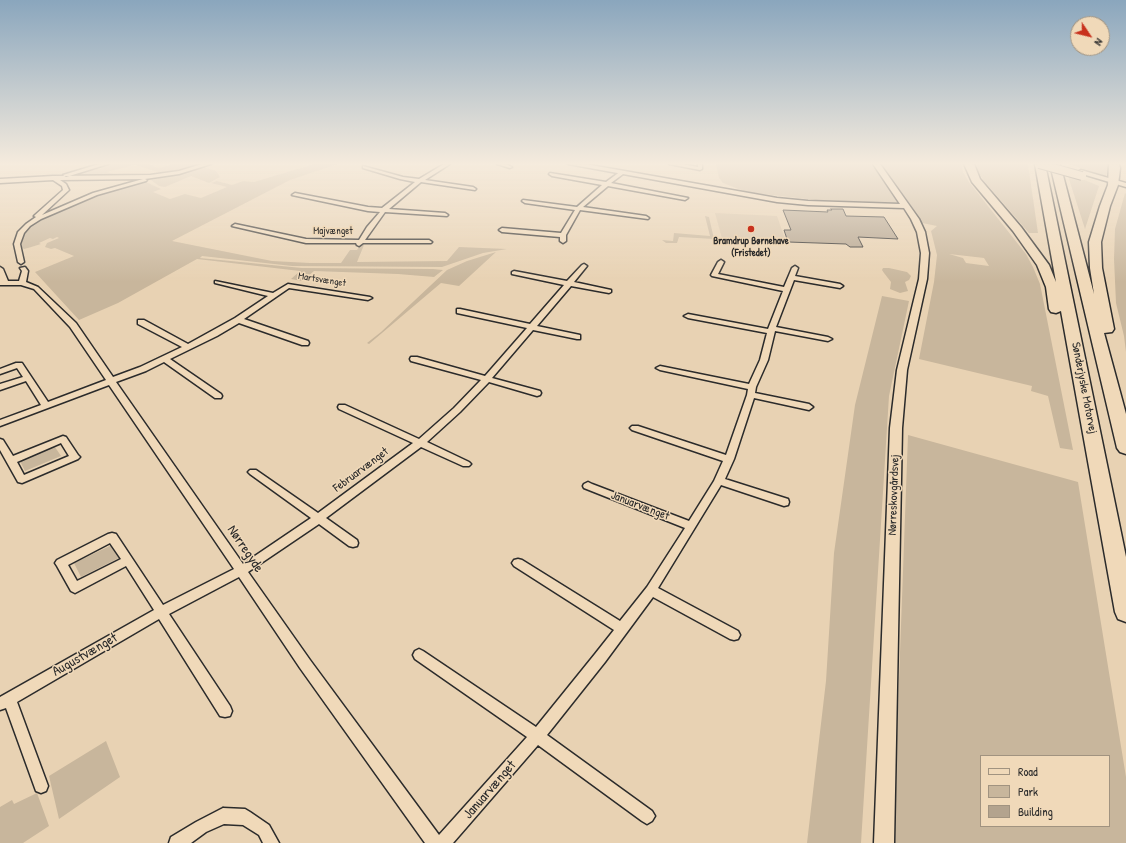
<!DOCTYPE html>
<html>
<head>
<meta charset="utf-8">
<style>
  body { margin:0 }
  #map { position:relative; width:1126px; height:843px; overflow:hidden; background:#e8d2b3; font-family:"Patrick Hand",sans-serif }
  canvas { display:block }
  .legend { position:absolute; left:980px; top:755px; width:130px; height:72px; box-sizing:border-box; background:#f0d9b9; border:1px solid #a19380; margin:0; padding:5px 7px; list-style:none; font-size:12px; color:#2b2b2b }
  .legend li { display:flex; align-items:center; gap:8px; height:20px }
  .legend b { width:20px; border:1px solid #a19380 }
  .north { position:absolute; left:1070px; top:16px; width:40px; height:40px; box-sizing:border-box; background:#f0d9b9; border:1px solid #a19380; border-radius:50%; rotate:125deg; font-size:11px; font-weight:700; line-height:16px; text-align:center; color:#2b2b2b }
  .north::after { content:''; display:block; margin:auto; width:14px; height:18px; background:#c8321e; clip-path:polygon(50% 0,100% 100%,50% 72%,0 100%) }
</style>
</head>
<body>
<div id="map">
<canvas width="1126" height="843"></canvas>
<ul class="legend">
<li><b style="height:5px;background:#f0d9b9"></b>Road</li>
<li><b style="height:11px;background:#c8b69c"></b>Park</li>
<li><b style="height:11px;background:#b3a38e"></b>Building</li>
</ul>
<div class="north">N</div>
</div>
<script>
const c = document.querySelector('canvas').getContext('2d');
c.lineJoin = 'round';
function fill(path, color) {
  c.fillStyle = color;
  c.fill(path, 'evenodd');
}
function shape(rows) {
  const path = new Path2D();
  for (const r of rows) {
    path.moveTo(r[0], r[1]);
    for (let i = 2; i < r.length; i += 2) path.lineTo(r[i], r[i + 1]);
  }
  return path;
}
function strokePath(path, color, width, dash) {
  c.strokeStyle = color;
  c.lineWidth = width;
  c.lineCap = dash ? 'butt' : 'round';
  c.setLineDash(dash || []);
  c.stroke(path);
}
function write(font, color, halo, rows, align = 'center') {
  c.font = font + ' "Patrick Hand",sans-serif';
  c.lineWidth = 3;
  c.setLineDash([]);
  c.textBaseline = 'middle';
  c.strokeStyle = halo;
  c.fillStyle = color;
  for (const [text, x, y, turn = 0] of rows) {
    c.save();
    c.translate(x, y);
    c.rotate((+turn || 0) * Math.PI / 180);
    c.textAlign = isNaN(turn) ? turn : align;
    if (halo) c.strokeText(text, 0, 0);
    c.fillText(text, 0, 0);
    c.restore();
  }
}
const built = shape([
  [715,213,777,216,787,245,723,242]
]);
const green = shape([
  [110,164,150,164,158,168,173,164,205,164,165,174,135,165,107,172,120,176,67,177,70,175,102,168,100,167],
  [314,164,338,164,290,180,172,241,272,261,310,263,341,263,350,250,357,250,362,243,364,245,357,262,447,261,459,247,507,249,483,253,442,267,292,266,202,256,200,258,302,268,433,269,443,270,434,277,398,274,314,271,302,281,291,279,300,271,197,259,118,303,79,320,35,272,74,256,55,248,51,249,45,247,47,243,59,238,57,237,53,239,50,238,39,243,41,244,28,248,24,249,20,246,20,239,33,223,110,191,146,182,161,189,153,192,170,199,185,194,201,198,227,187,211,183,217,181,232,185,243,181,254,182],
  [716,164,871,164,899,203,815,200,746,192,723,183,719,178],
  [880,164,962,164,963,172,969,182,1026,254,1033,267,1040,284,1073,450,1060,448,1048,396,1031,391,1032,386,919,359,934,282,937,255,931,231,937,226,922,223],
  [949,254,984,258,989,266,966,263,963,258],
  [977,164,1028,164,1038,233,1029,233,984,181,977,170],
  [1068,164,1109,164,1110,171,1105,176],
  [204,167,216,171,220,177,209,183,191,176,165,187,159,186,151,180],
  [1068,176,1085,180,1099,186,1085,229],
  [1125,193,1126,194,1126,352,1124,336,1116,303,1114,259,1115,229],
  [705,216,709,217,714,239,679,237,677,243,666,243,662,240,673,241,674,233,710,236],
  [496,252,459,286,441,283,369,344,367,343,381,332,447,270,467,261],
  [883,268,889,268,907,272,911,276,909,280,905,282,908,291,900,293,890,289,891,282,884,273,882,270],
  [882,296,909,301,889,396,861,843,807,843,826,681,834,553,855,405],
  [908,435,1078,482,1126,777,1126,843,893,843],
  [981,756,1109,756,1109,826,981,826],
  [55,447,61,456,25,471,20,461],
  [112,545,119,558,81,577,74,563],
  [106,741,120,777,59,819,49,776],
  [37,793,49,826,23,843,0,843,0,807,12,800,14,804]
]);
const building = shape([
  [831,209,843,209,846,216,884,217,898,239,858,237,863,247,850,247,846,244,788,242,784,230,791,230,783,210,828,212,827,210,832,210,831,209]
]);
const minor = shape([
  [99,164,108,164,66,177,63,175,99,164],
  [202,164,211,164,179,174,145,179,147,180,146,181,97,195,41,219,30,226,24,233,20,244,24,262,21,264,18,262,14,244,18,232,26,224,36,217,34,216,35,215,63,190,62,186,53,180,0,183,0,179,53,176,150,175,179,171,202,164],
  [143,179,93,193,42,215,69,190,66,184,60,180,143,179],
  [444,164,450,164,425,180,473,187,476,189,475,190,421,182,389,209,445,213,448,215,447,216,385,212,365,240,429,240,432,242,431,243,363,243,359,246,357,245,356,243,306,243,232,226,235,224,306,239,359,240,367,227,380,212,368,211,292,195,295,193,368,207,382,208,415,182,400,179,363,168,363,166,403,177,419,179,444,164],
  [497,164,506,164,512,167,510,168,497,164],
  [669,164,682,164,698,167,698,164,702,164,702,169,700,170,669,164],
  [621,171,624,173,623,174,611,183,688,198,685,200,608,186,583,207,646,216,649,218,648,219,580,210,566,235,566,241,563,243,560,241,560,237,502,232,499,230,502,228,561,233,575,210,525,203,522,201,523,200,577,207,602,185,552,176,549,174,550,173,606,182,621,171],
  [721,260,724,262,718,274,784,287,792,268,795,266,798,268,795,276,840,284,843,286,840,288,794,280,776,327,828,337,832,339,828,341,775,331,768,360,756,387,755,393,809,404,813,407,809,410,754,398,734,459,725,479,788,499,789,502,788,505,784,506,721,485,658,588,738,631,740,635,738,639,734,640,730,639,653,597,605,662,547,735,652,811,655,816,652,821,647,824,642,821,538,745,453,843,425,843,300,668,239,577,169,614,230,706,232,711,230,716,225,717,220,716,159,619,17,702,48,786,46,791,41,793,36,791,6,708,0,710,0,697,154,610,126,566,75,593,71,591,57,566,55,563,57,560,108,534,112,533,116,534,163,605,234,569,109,385,0,426,0,420,41,405,26,381,0,390,0,384,23,377,17,368,0,374,0,369,16,363,22,363,48,402,106,380,70,327,34,289,21,285,0,285,0,267,3,269,8,281,19,281,22,271,20,268,25,267,28,271,26,282,38,287,76,323,113,377,140,367,182,347,138,324,138,320,144,320,188,344,235,318,268,296,215,283,215,281,273,293,288,284,370,297,372,298,368,300,289,288,244,319,308,341,309,343,308,345,302,345,239,323,217,336,170,359,221,394,222,396,221,398,215,398,164,362,146,371,116,382,243,564,311,518,250,474,248,472,250,470,256,470,318,513,413,443,339,409,338,407,339,405,345,405,419,439,454,408,481,380,411,361,410,359,411,357,417,357,485,376,527,328,457,313,457,309,460,309,530,324,564,285,512,274,512,272,514,271,567,281,582,265,584,264,587,266,574,282,611,290,611,292,609,293,571,286,537,326,580,335,580,339,577,339,533,330,492,378,540,391,541,393,540,395,537,396,489,382,460,412,427,442,469,462,471,464,469,466,463,466,421,447,326,518,357,540,358,543,357,546,353,547,349,546,319,524,248,572,310,660,439,835,527,737,415,659,413,655,415,651,419,649,423,651,536,727,595,654,614,630,514,566,512,563,514,560,518,559,522,560,620,621,647,587,685,528,584,488,583,486,584,484,588,482,592,484,689,521,714,481,723,461,632,430,630,428,632,426,638,426,726,455,747,395,748,389,660,370,656,368,660,366,749,384,760,360,767,333,688,318,684,316,688,314,768,329,783,291,712,276,711,275,718,262,721,260],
  [110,543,121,559,77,581,68,565,110,543],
  [63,436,66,437,78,455,80,457,78,459,22,483,18,482,0,450,0,439,3,440,13,456,63,436],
  [61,443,69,456,24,475,17,462,61,443],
  [223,808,245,809,250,812,269,825,279,843,263,843,259,835,243,825,224,824,206,832,191,843,169,843,171,837,196,822,223,808]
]);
const tertiary = shape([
  [568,164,585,164,777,198,808,201,900,204,873,164,880,164,919,219,925,232,929,253,927,279,907,370,902,428,894,843,874,843,890,428,897,370,919,279,921,253,917,232,911,219,904,208,808,205,777,202,568,164],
  [1081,170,1126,183,1126,187,1079,173,1079,171,1081,170]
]);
const motorway = shape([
  [964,164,974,164,980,179,1021,227,1049,265,1056,282,1035,164,1045,164,1126,557,1126,622,1118,619,1115,612,1061,311,1056,313,1051,312,1049,309,1046,287,1037,265,1013,231,972,182,964,164],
  [1050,164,1060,164,1094,294,1090,268,1089,242,1100,206,1108,185,1109,164,1119,164,1120,168,1118,185,1110,206,1101,242,1102,268,1114,329,1112,332,1104,333,1126,414,1126,454,1120,452,1117,448,1050,164]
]);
const tertiaryBridge = shape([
  [1039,164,1082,176]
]);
const markers = [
  [751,229,4,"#c8321e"]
];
const farStreetnames = [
  ["Majvænget",333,231],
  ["Martsvænget",322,280,9]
];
const farPoinames = [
  ["Bramdrup Børnehave",751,241],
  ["(Fristedet)",751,253]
];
const streetNames = [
  ["Sønderjyske Motorvej",1084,388,79],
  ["Februarvænget",361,470,-37],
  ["Nørreskovgårdsvej",894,495,-88],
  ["Januarvænget",640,506,21]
];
const nearStreetnames = [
  ["Nørregyde",245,549,56],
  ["Augustvænget",85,655,-30],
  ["Januarvænget",490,790,-49]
];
fill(built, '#d8c4a8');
fill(green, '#c8b69c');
fill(building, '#b3a38e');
strokePath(building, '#2b2b2b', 1);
strokePath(minor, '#2b2b2b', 3);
strokePath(tertiary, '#2b2b2b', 3);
strokePath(motorway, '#2b2b2b', 3);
fill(minor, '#f0d9b9');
fill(tertiary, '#f0d9b9');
fill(motorway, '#f0d9b9');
strokePath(tertiaryBridge, '#2b2b2b', 10, []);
strokePath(tertiaryBridge, '#f0d9b9', 8);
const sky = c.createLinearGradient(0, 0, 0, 282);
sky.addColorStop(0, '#8aa6bd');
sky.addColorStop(0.58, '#f5ebdd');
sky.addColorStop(1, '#f5ebdd00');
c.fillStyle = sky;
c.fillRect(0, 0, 1126, 282);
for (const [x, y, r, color] of markers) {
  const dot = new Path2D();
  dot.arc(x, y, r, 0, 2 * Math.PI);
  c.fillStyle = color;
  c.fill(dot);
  strokePath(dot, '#f0d9b9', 1.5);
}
write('10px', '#2b2b2b', '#f0d9b9', farStreetnames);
write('bold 10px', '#2b2b2b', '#f0d9b9', farPoinames);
write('12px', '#2b2b2b', '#f0d9b9', streetNames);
write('14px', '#2b2b2b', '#f0d9b9', nearStreetnames);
</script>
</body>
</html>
